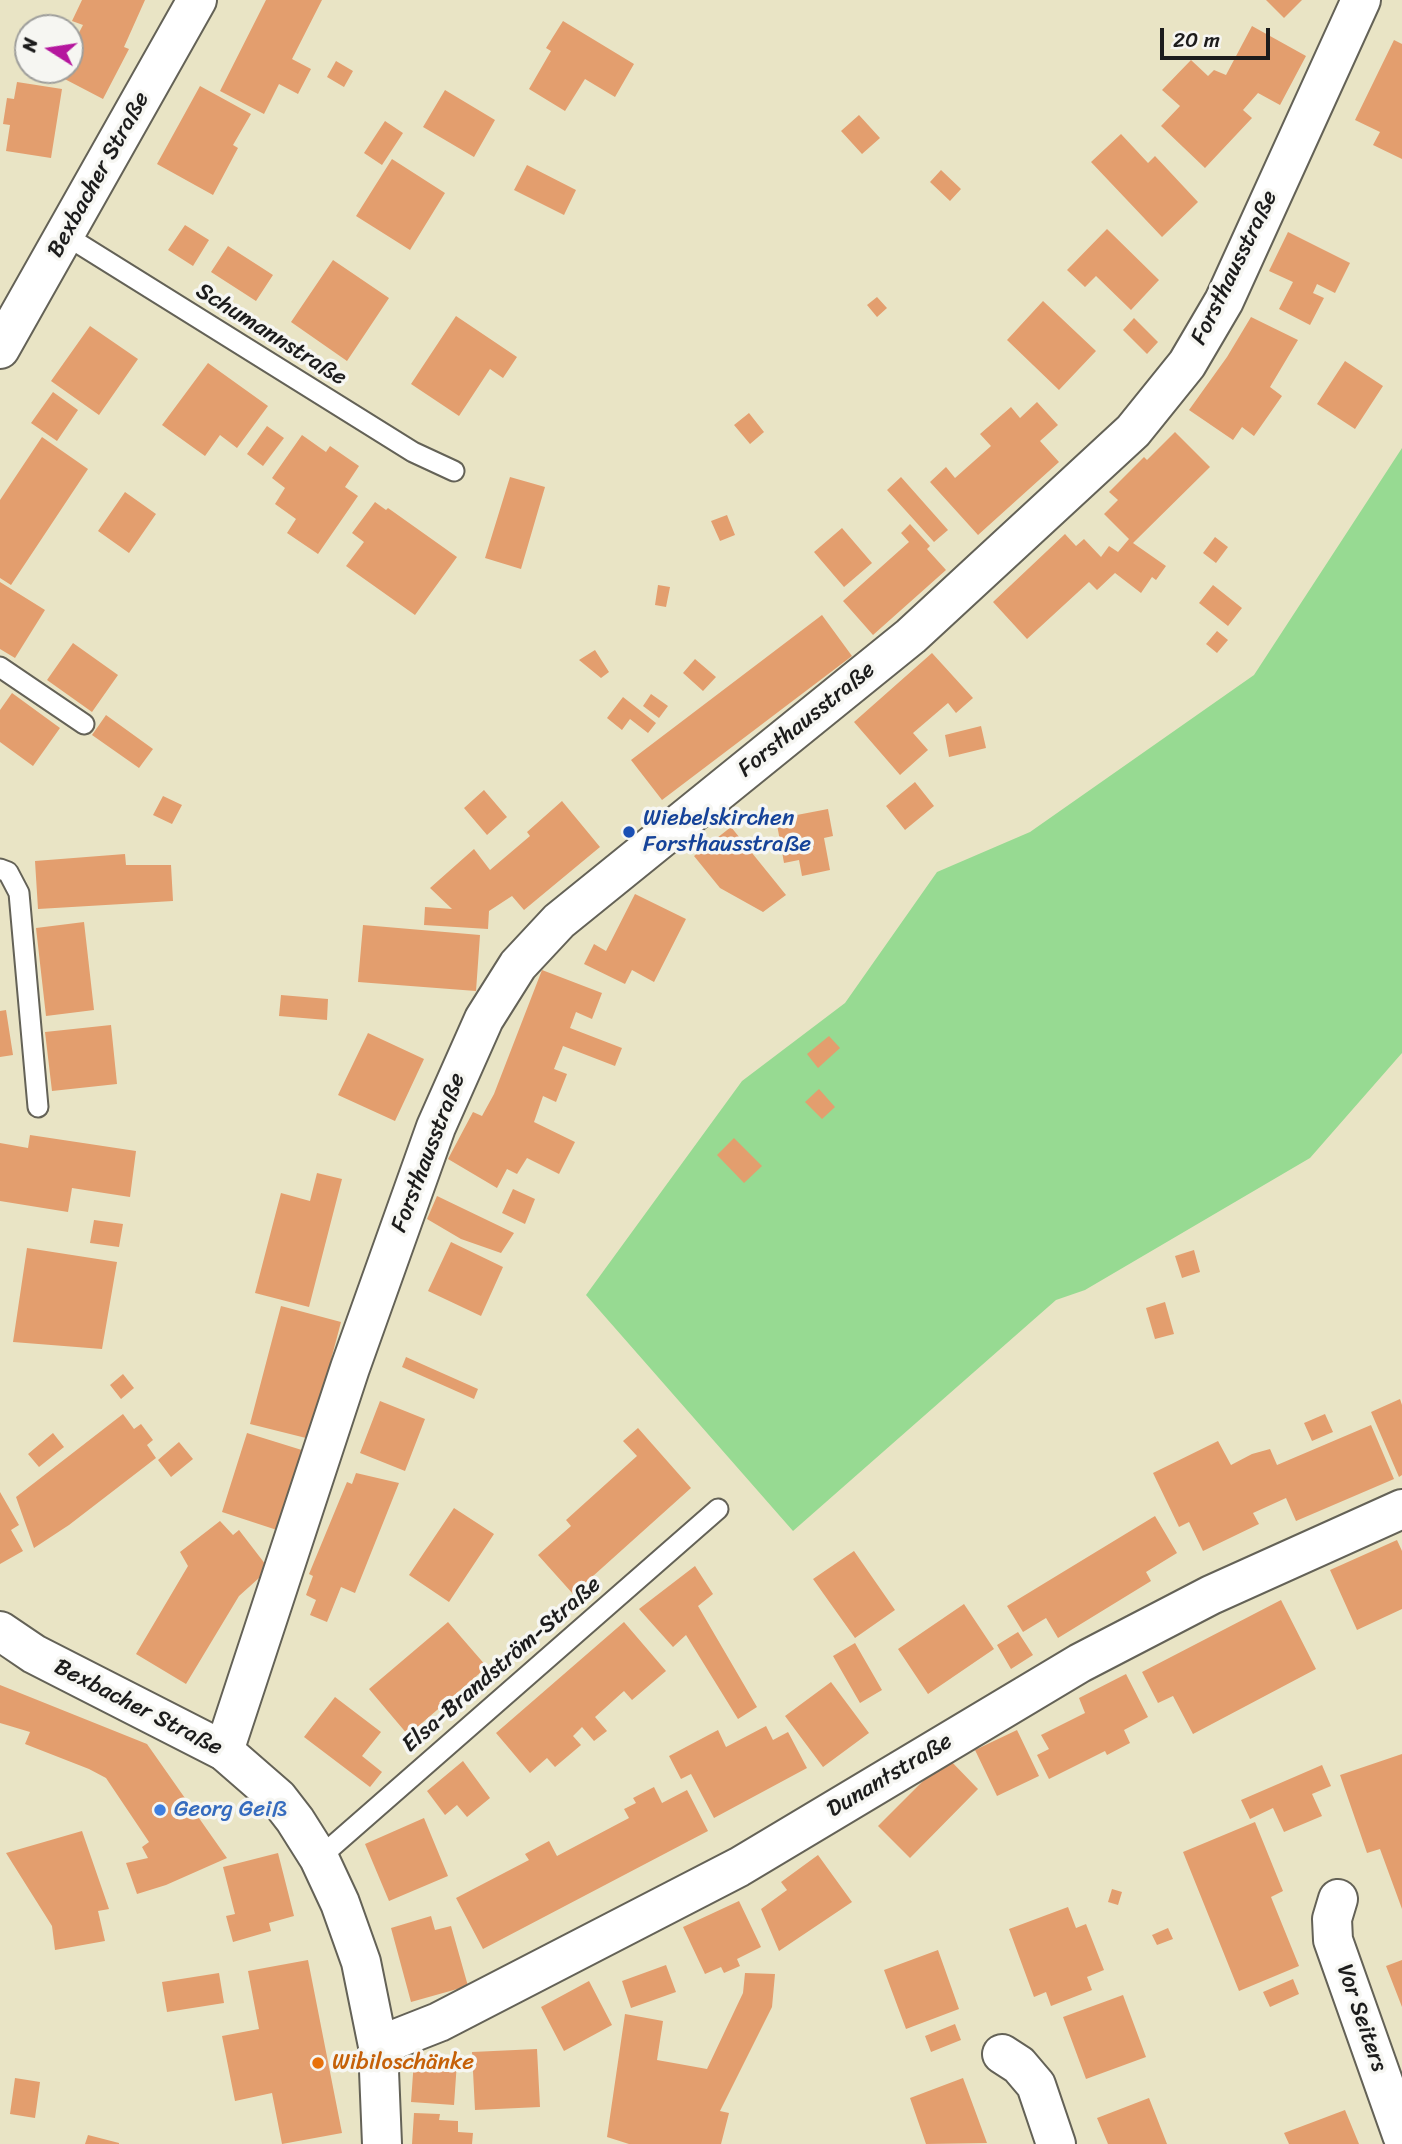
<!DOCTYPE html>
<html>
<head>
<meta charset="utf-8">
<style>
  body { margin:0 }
  #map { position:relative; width:1402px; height:2144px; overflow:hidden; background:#e9e4c5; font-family:Sriracha,sans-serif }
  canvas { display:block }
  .north { position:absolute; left:14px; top:14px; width:70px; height:70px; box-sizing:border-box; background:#f6f6f2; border:2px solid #9f9f9c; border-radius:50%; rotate:282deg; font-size:19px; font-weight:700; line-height:28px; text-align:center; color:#1c1c1c }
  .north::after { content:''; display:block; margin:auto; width:24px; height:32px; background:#b5179e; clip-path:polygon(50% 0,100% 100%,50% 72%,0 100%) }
  .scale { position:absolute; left:1160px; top:28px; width:110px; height:32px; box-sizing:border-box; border:4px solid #1c1c1c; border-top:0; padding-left:9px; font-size:21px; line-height:24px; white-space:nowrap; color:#1c1c1c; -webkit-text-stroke:5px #f6f6f2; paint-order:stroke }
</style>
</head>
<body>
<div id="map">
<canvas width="1402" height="2144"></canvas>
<div class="north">N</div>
<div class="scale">20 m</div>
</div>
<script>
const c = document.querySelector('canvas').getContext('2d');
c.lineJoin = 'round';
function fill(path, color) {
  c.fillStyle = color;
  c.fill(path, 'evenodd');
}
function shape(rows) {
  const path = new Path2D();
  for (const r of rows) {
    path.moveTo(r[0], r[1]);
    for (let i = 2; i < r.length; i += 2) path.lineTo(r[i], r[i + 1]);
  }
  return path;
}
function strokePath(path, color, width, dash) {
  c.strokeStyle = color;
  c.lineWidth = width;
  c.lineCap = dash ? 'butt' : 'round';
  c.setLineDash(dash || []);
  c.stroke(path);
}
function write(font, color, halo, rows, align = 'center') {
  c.font = font + ' Sriracha,sans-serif';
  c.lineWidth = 7;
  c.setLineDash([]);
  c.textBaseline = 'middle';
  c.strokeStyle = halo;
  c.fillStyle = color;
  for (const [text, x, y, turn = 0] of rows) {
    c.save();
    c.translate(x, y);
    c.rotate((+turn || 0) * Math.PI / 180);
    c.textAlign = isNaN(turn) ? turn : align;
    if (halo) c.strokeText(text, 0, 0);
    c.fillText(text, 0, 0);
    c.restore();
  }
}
const green = shape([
  [1402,448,1402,1053,1310,1158,1085,1290,1056,1300,793,1531,586,1295,742,1081,845,1003,937,872,1030,832,1254,675]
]);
const building = shape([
  [82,0,145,0,124,47,129,49,103,99,57,75,60,70,70,70,70,50,83,25,72,21],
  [266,0,322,0,292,59,311,69,298,94,279,84,264,114,220,91],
  [1266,0,1302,0,1284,18],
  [563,21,634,64,615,97,585,79,565,111,529,89,551,51,546,48],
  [1252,26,1306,56,1280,105,1258,93,1243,110,1252,118,1205,168,1161,126,1180,106,1162,90,1191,60,1208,76,1214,70,1226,75],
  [1394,40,1402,44,1402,159,1373,145,1380,132,1355,120],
  [336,61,353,71,344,87,327,77],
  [17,82,62,89,51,158,6,151,10,125,3,124,7,98,14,99],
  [200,86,251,114,233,145,238,148,213,195,157,164],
  [445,90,495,120,474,157,423,127],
  [859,115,880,138,862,154,841,131],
  [385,121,403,133,382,165,364,153],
  [1121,134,1148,163,1155,156,1198,202,1162,237,1091,162],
  [392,159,445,193,410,250,356,216],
  [527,165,576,190,564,215,514,190],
  [941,170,961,189,950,201,930,182],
  [185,225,209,240,193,266,168,250],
  [1107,229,1159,280,1131,310,1096,276,1085,287,1067,270],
  [1288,232,1350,263,1335,293,1317,284,1313,293,1324,298,1310,325,1279,309,1293,282,1269,271],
  [228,246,273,275,256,301,211,272],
  [333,260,389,298,347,361,291,322],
  [877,297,887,308,877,317,867,305],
  [1043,301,1096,351,1059,390,1007,340],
  [456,316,517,357,503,378,490,369,459,416,411,384],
  [1251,317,1298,340,1270,387,1282,396,1254,436,1242,427,1233,440,1189,410,1227,357],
  [1134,318,1158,342,1147,354,1123,330],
  [90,326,138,359,99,415,51,381],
  [1345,361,1383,386,1355,429,1317,404],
  [208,363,268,406,237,448,220,435,205,456,162,425],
  [53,392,78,410,57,441,31,423],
  [1037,402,1058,425,1040,441,1059,462,978,535,930,482,946,467,955,478,991,446,980,434,1011,407,1020,418],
  [749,413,764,432,750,444,734,425],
  [267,426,284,438,263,466,247,454],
  [1175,432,1210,467,1133,543,1166,566,1156,580,1152,577,1141,593,1115,573,1097,590,1089,582,1027,639,993,602,1065,534,1076,546,1084,539,1101,557,1109,546,1118,552,1129,539,1104,514,1118,500,1109,492,1144,457,1147,460],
  [302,435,326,452,330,446,359,466,345,487,358,496,318,554,287,533,296,519,275,504,285,488,272,478],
  [42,437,88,469,11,585,0,578,0,500],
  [510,477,545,487,521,569,485,558],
  [901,477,948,530,934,542,887,490],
  [125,492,156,514,129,553,98,531],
  [375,502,386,510,388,508,457,557,415,615,346,566,364,542,352,533],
  [727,515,735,535,720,541,711,521],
  [910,524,930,546,927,549,946,570,873,635,843,601,909,542,901,533],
  [842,528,872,563,844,587,814,552],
  [1215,537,1228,547,1216,563,1203,553],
  [0,582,45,610,15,658,0,649],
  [658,585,670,587,666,607,655,605],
  [1213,585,1242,608,1228,626,1199,603],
  [822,615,852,656,662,800,631,760],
  [1217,631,1228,640,1217,653,1206,644],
  [73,643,118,675,92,712,47,680],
  [595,650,609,672,601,678,579,660],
  [932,653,973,698,956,713,948,703,913,733,928,750,900,775,854,722],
  [695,659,716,677,703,691,683,673],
  [12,693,60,728,33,766,0,742,0,710],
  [651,694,668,706,659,718,643,706],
  [623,697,656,723,648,733,630,719,622,730,607,718],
  [106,715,153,749,139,768,92,735],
  [981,726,986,748,949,757,945,735],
  [915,782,934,806,905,830,886,806],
  [484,790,507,817,487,835,464,808],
  [163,796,182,805,172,824,153,815],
  [562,801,600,847,524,910,512,896,489,911,488,929,424,925,425,907,452,909,430,888,474,849,490,870,530,836,527,832],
  [828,809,833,836,824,838,830,870,802,876,799,860,784,863,776,819],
  [731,827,786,895,763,912,720,888,694,856],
  [125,854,126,865,171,865,173,901,38,909,35,861],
  [635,894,686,919,654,982,632,970,625,984,584,964,594,944,606,951],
  [84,922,94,1010,46,1016,36,928],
  [363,925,480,935,476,991,358,982],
  [542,970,602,993,592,1019,576,1012,570,1028,622,1048,615,1066,563,1046,554,1069,567,1074,556,1102,543,1096,534,1122,575,1142,559,1174,527,1158,517,1174,507,1169,497,1188,448,1159,473,1112,482,1116,494,1094],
  [281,995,328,999,327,1020,279,1016],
  [6,1010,13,1055,0,1057,0,1011],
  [111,1025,117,1084,52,1091,45,1032],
  [368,1033,424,1059,395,1121,338,1095],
  [829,1036,840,1048,818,1068,807,1054],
  [819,1089,835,1107,822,1119,805,1102],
  [30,1135,136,1151,130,1197,72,1188,68,1212,0,1201,0,1143,28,1148],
  [734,1138,762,1166,744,1183,717,1155],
  [317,1173,342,1179,309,1307,255,1293,281,1193,310,1201],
  [513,1189,535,1199,525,1224,502,1213],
  [437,1196,514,1233,501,1253,461,1239,427,1219],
  [94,1220,123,1224,119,1247,90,1243],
  [451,1242,503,1267,481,1316,428,1291],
  [27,1248,117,1262,102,1349,13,1342],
  [1194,1250,1200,1272,1182,1278,1175,1256],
  [1165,1302,1174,1334,1155,1339,1146,1308],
  [281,1306,341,1322,310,1439,250,1424],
  [406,1357,478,1389,474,1399,402,1367],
  [123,1374,134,1388,121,1399,110,1385],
  [1400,1399,1402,1405,1402,1475,1399,1477,1371,1412],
  [380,1401,425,1419,405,1471,360,1453],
  [123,1414,134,1429,141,1424,153,1440,147,1445,156,1458,69,1525,34,1548,16,1497],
  [1325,1414,1333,1432,1312,1441,1304,1423],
  [1371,1425,1394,1479,1296,1521,1286,1498,1253,1513,1259,1524,1203,1551,1189,1522,1179,1527,1153,1473,1218,1441,1231,1465,1252,1454,1270,1449,1277,1465],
  [638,1428,691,1488,573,1594,538,1555,571,1526,566,1520,637,1456,623,1441],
  [53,1433,64,1447,39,1467,28,1454],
  [247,1433,305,1451,280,1531,222,1512],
  [179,1442,193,1459,171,1477,158,1460],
  [356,1473,399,1483,355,1593,341,1587,327,1622,310,1615,316,1600,306,1595,313,1576,309,1574,347,1482,352,1484],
  [0,1492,19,1525,11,1530,23,1551,0,1564],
  [454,1508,494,1534,449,1602,409,1575],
  [1155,1516,1177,1553,1146,1572,1151,1581,1058,1638,1046,1618,1023,1632,1007,1606],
  [220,1521,233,1535,239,1530,269,1569,239,1596,186,1684,136,1654,188,1566,180,1552],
  [1397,1540,1402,1551,1402,1609,1357,1630,1330,1570],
  [854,1551,895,1610,855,1638,813,1579],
  [695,1566,713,1594,698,1606,757,1707,738,1719,686,1635,673,1647,639,1609],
  [1281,1600,1316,1669,1193,1734,1173,1696,1158,1703,1142,1672],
  [964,1604,994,1649,928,1694,898,1649],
  [448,1622,487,1667,408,1735,369,1689],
  [624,1622,666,1671,632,1700,624,1691,595,1717,607,1731,594,1741,582,1727,573,1736,581,1745,555,1767,547,1758,530,1773,496,1733],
  [1018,1632,1033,1655,1011,1669,997,1645],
  [855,1643,882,1690,860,1703,833,1656],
  [1126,1674,1148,1717,1124,1730,1130,1743,1107,1755,1105,1751,1049,1779,1037,1755,1049,1749,1041,1735,1085,1713,1079,1698],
  [831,1682,869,1733,823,1767,785,1716],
  [0,1685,147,1744,227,1858,166,1885,137,1894,126,1863,148,1858,142,1847,149,1842,106,1778,89,1769,25,1744,30,1732,0,1723],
  [335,1697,381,1732,362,1756,382,1772,370,1787,304,1737],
  [766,1726,773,1740,788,1732,807,1768,714,1818,691,1774,681,1779,669,1756,718,1730,726,1747],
  [1017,1730,1039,1776,997,1796,975,1750],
  [1402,1754,1402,1909,1380,1849,1367,1853,1340,1775],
  [947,1757,978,1789,910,1858,878,1826],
  [463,1761,490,1798,467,1817,457,1805,445,1815,427,1791],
  [1322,1765,1331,1786,1312,1794,1322,1816,1284,1832,1273,1808,1250,1819,1241,1800],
  [654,1787,662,1803,687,1790,708,1831,483,1949,456,1898,529,1860,525,1854,549,1841,557,1856,629,1818,624,1809,636,1803,633,1798],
  [424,1818,448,1876,389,1901,365,1844],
  [1255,1822,1283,1891,1271,1897,1299,1966,1239,1991,1183,1852],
  [82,1831,109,1909,98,1911,105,1941,55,1950,52,1926,6,1853],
  [278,1853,294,1916,269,1923,271,1931,233,1942,226,1916,235,1914,223,1867],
  [818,1855,852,1902,779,1951,761,1909,787,1890,781,1882],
  [1112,1889,1122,1892,1118,1905,1108,1902],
  [739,1901,761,1947,737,1959,740,1966,724,1973,721,1967,705,1974,683,1927],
  [1068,1907,1076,1928,1086,1924,1104,1970,1087,1977,1092,1990,1051,2006,1046,1992,1034,1997,1009,1929],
  [431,1916,435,1930,451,1926,468,1986,411,2002,391,1928],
  [1168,1928,1173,1939,1157,1945,1152,1935],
  [938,1950,959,2009,906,2029,884,1970],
  [308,1960,342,2133,282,2144,272,2093,235,2101,222,2036,259,2029,248,1971],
  [1402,1960,1402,2007,1386,1966],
  [666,1965,676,1992,631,2008,622,1981],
  [219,1973,224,2003,167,2012,162,1982],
  [745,1973,775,1974,772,2007,720,2111,729,2113,721,2144,629,2144,607,2137,625,2014,663,2021,657,2060,707,2069,743,1993],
  [1293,1979,1299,1994,1270,2007,1263,1992],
  [589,1981,612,2025,564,2051,541,2007],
  [1123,1995,1146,2057,1086,2079,1063,2017],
  [955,2024,961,2040,931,2052,925,2036],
  [537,2049,540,2107,475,2110,472,2052],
  [414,2060,457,2062,454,2105,411,2102],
  [15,2078,40,2082,35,2118,10,2114],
  [963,2078,987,2143,926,2144,910,2098],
  [1149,2098,1167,2144,1108,2144,1097,2118],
  [1345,2110,1359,2144,1289,2144,1284,2133],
  [414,2113,440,2114,439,2120,458,2121,458,2132,473,2133,472,2144,412,2144],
  [88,2135,119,2143,119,2144,85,2144]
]);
const lane = shape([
  [65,235,413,452,454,471],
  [0,667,84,724],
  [0,869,8,872,19,893,38,1107],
  [319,1858,718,1509]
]);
const street = shape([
  [224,1751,350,1368,436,1127,484,1019,518,965,559,921,911,636,1133,431,1187,364,1224,301,1361,0],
  [1338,1899,1332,1919,1333,1940,1402,2135],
  [378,2046,439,2022,739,1867,1080,1663,1211,1595,1402,1509],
  [1002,2054,1019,2065,1036,2085,1056,2144]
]);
const secondary = shape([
  [0,349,197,0],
  [0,1631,34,1654,224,1751,278,1798,295,1820,319,1858,340,1903,361,1962,378,2046,382,2144]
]);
const markers = [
  [629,832,7,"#1a4fb4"],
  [160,1810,7,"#3f7fe0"],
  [318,2063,7,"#e8710a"]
];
const streetNames = [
  ["Bexbacher Straße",99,175,-61],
  ["Forsthausstraße",1235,268,-64],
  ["Schumannstraße",271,335,32],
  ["Forsthausstraße",807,720,-39],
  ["Forsthausstraße",429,1153,-69],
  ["Elsa-Brandström-Straße",502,1665,-41],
  ["Bexbacher Straße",138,1708,27],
  ["Dunantstraße",890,1776,-31],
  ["Vor Seiters",1361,2018,71]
];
const transitNames = [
  ["Wiebelskirchen",643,819],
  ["Forsthausstraße",643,845]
];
const shopNames = [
  ["Georg Geiß",174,1810]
];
const foodNames = [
  ["Wibiloschänke",332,2063]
];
fill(green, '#97da92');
fill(building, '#e39e6e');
strokePath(lane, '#646257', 23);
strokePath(street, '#646257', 42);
strokePath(secondary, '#646257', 42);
strokePath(lane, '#fff', 19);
strokePath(street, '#fff', 38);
strokePath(secondary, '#fff', 38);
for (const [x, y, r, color] of markers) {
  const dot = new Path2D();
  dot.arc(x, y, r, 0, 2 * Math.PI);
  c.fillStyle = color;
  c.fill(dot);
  strokePath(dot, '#f6f6f2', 2.5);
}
write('23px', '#1c1c1c', '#f6f6f2', streetNames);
write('23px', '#164399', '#f6f6f2', transitNames, 'left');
write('23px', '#366cbe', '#f6f6f2', shopNames, 'left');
write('23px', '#c56008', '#f6f6f2', foodNames, 'left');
</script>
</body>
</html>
